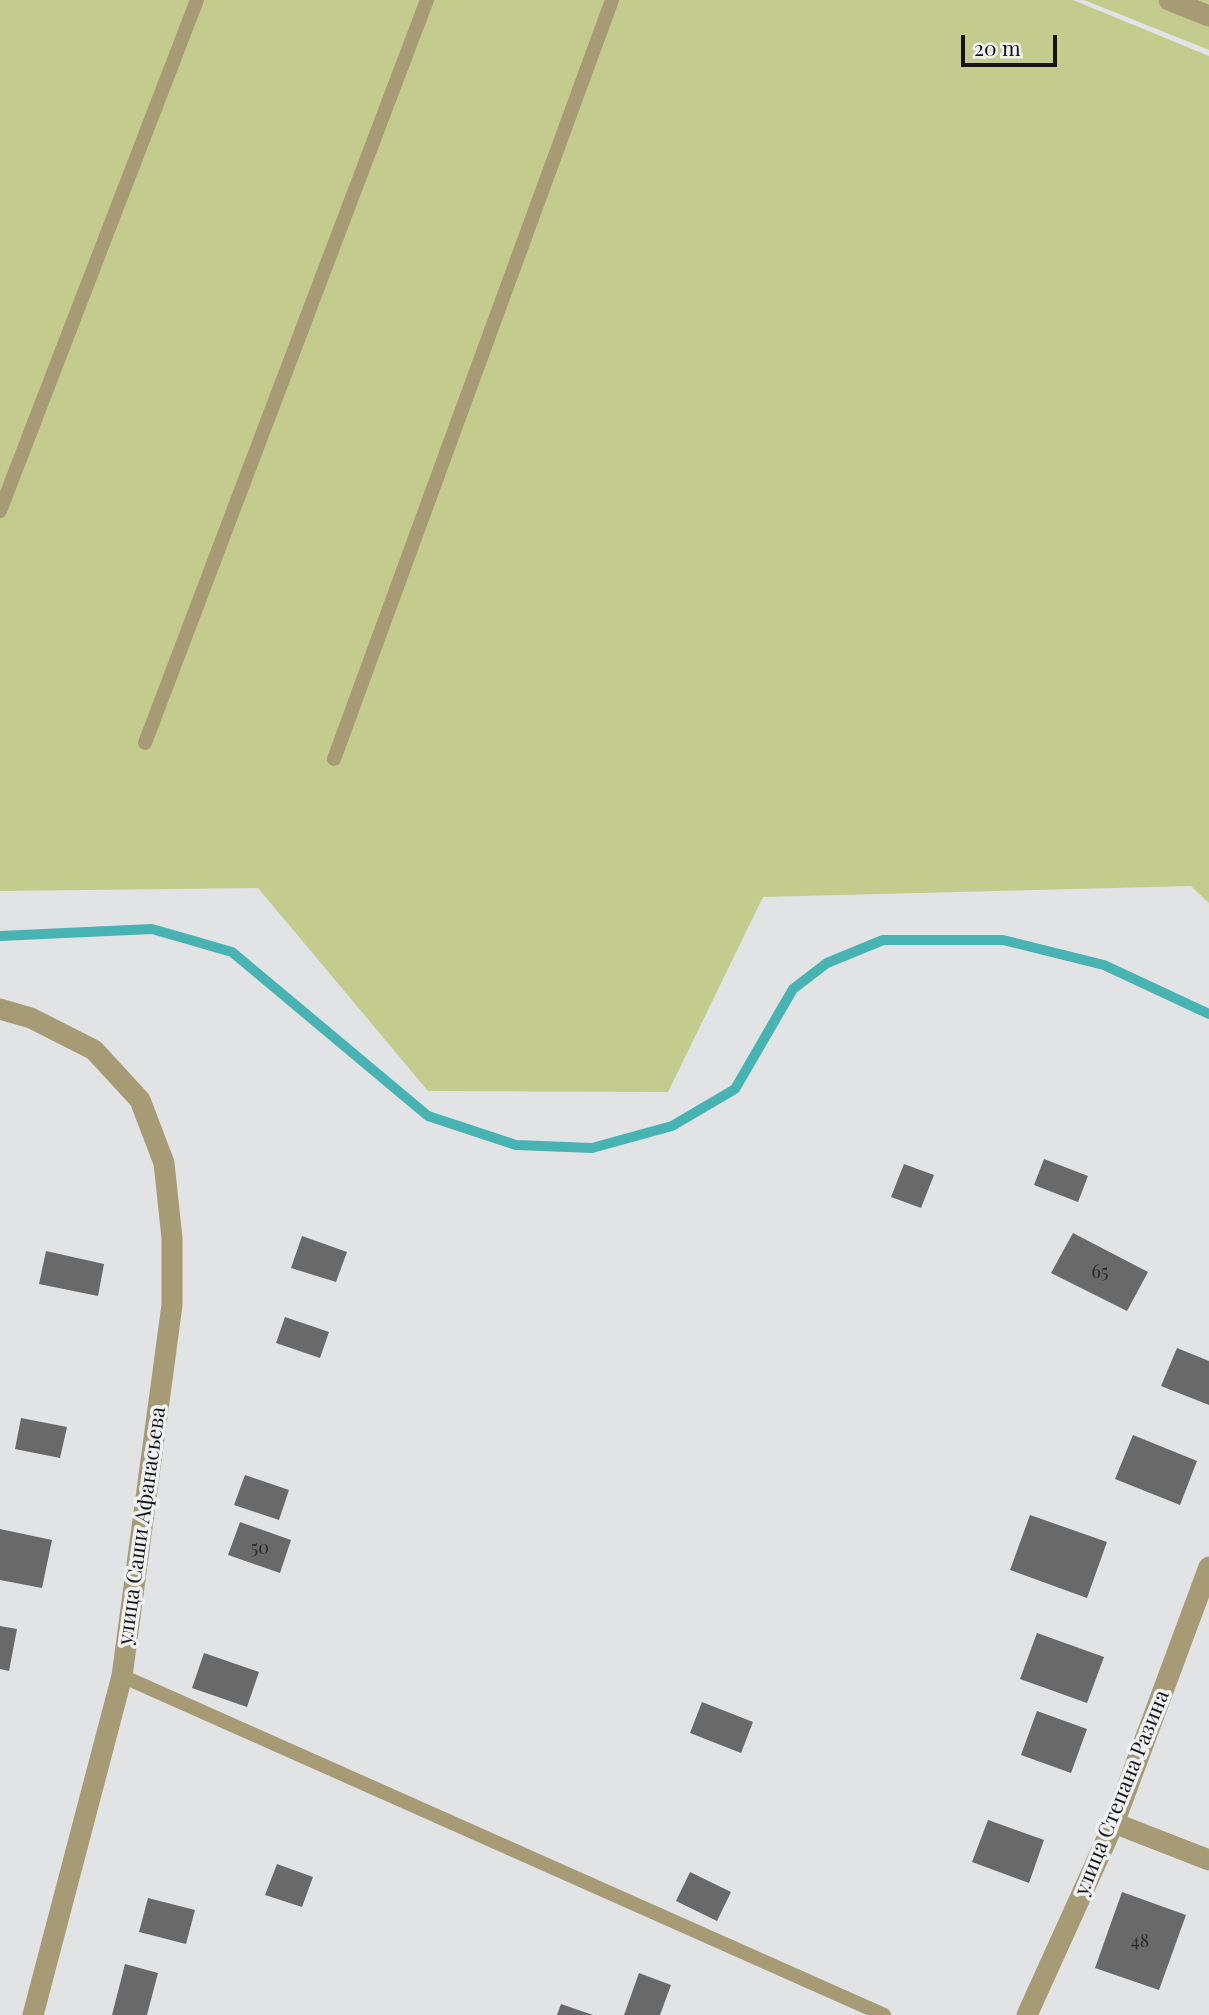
<!DOCTYPE html>
<html>
<head>
<meta charset="utf-8">
<style>
  body { margin:0 }
  #map { position:relative; width:1209px; height:2015px; overflow:hidden; background:#e2e3e5; font-family:"Playfair Display",serif }
  canvas { display:block }
  .scale { position:absolute; left:961px; top:35px; width:96px; height:32px; box-sizing:border-box; border:4px solid #141415; border-top:0; padding-left:9px; font-size:21px; line-height:24px; white-space:nowrap; color:#141415; -webkit-text-stroke:5px #eff0f2; paint-order:stroke }
</style>
</head>
<body>
<div id="map">
<canvas width="1209" height="2015"></canvas>
<div class="scale">20 m</div>
</div>
<script>
const c = document.querySelector('canvas').getContext('2d');
c.lineJoin = 'round';
function fill(path, color) {
  c.fillStyle = color;
  c.fill(path, 'evenodd');
}
function shape(rows) {
  const path = new Path2D();
  for (const r of rows) {
    path.moveTo(r[0], r[1]);
    for (let i = 2; i < r.length; i += 2) path.lineTo(r[i], r[i + 1]);
  }
  return path;
}
function strokePath(path, color, width, dash) {
  c.strokeStyle = color;
  c.lineWidth = width;
  c.lineCap = dash ? 'butt' : 'round';
  c.setLineDash(dash || []);
  c.stroke(path);
}
function write(font, color, halo, rows, align = 'center') {
  c.font = font + ' "Playfair Display",serif';
  c.lineWidth = 7;
  c.setLineDash([]);
  c.textBaseline = 'middle';
  c.strokeStyle = halo;
  c.fillStyle = color;
  for (const [text, x, y, turn = 0] of rows) {
    c.save();
    c.translate(x, y);
    c.rotate((+turn || 0) * Math.PI / 180);
    c.textAlign = isNaN(turn) ? turn : align;
    if (halo) c.strokeText(text, 0, 0);
    c.fillText(text, 0, 0);
    c.restore();
  }
}
const green = shape([
  [0,0,1073,0,1209,56,1209,903,1191,886,763,897,668,1092,428,1091,258,888,0,891],
  [1084,0,1209,0,1209,50]
]);
const stream = shape([
  [0,936,152,929,232,952,428,1116,516,1145,592,1148,672,1126,735,1089,793,989,827,963,883,940,1003,940,1104,965,1209,1014]
]);
const building = shape([
  [1044,1159,1088,1176,1078,1202,1034,1185],
  [904,1164,934,1175,921,1208,891,1197],
  [1073,1233,1148,1272,1127,1311,1051,1273],
  [302,1236,347,1252,336,1282,291,1268],
  [46,1251,104,1264,98,1296,39,1284],
  [285,1317,329,1332,320,1358,276,1343],
  [1177,1348,1209,1361,1209,1405,1161,1386],
  [21,1418,67,1427,60,1458,15,1449],
  [1133,1435,1197,1461,1180,1505,1115,1479],
  [245,1475,289,1490,279,1520,234,1505],
  [1030,1515,1107,1542,1087,1598,1010,1570],
  [240,1522,291,1540,280,1573,228,1555],
  [0,1529,52,1540,42,1588,0,1580],
  [0,1626,17,1629,9,1671,0,1669],
  [1037,1633,1104,1657,1087,1703,1020,1679],
  [204,1653,259,1672,247,1707,192,1688],
  [702,1702,753,1722,741,1753,690,1733],
  [1037,1711,1087,1729,1071,1773,1021,1755],
  [988,1820,1044,1840,1029,1883,972,1862],
  [277,1864,313,1877,302,1907,265,1895],
  [690,1872,731,1892,717,1921,676,1901],
  [1122,1892,1186,1915,1159,1990,1095,1968],
  [148,1898,195,1910,186,1944,139,1932],
  [125,1964,158,1973,147,2015,112,2015],
  [639,1973,671,1985,660,2015,624,2015],
  [561,2004,593,2015,557,2015]
]);
const lane = shape([
  [0,511,197,0],
  [145,743,427,0],
  [334,759,612,0],
  [122,1676,884,2015]
]);
const street = shape([
  [1169,0,1209,16],
  [0,1009,31,1018,94,1050,140,1100,164,1163,172,1238,172,1305,122,1676,33,2015],
  [1114,1823,1209,1860],
  [1027,2015,1114,1823,1209,1567]
]);
const numberNames = [
  ["65",1100,1272],
  ["50",260,1548],
  ["48",1140,1941]
];
const streetNames = [
  ["улица Саши Афанасьева",142,1526,-82],
  ["улица Степана Разина",1122,1793,-68]
];
fill(green, '#c3cc8c');
strokePath(stream, '#48b3b3', 10);
fill(building, '#6a696a');
strokePath(lane, '#a79b75', 14);
strokePath(street, '#a79b75', 21);
write('18px', '#2a292a', null, numberNames);
write('21px', '#141415', '#eff0f2', streetNames);
</script>
</body>
</html>
